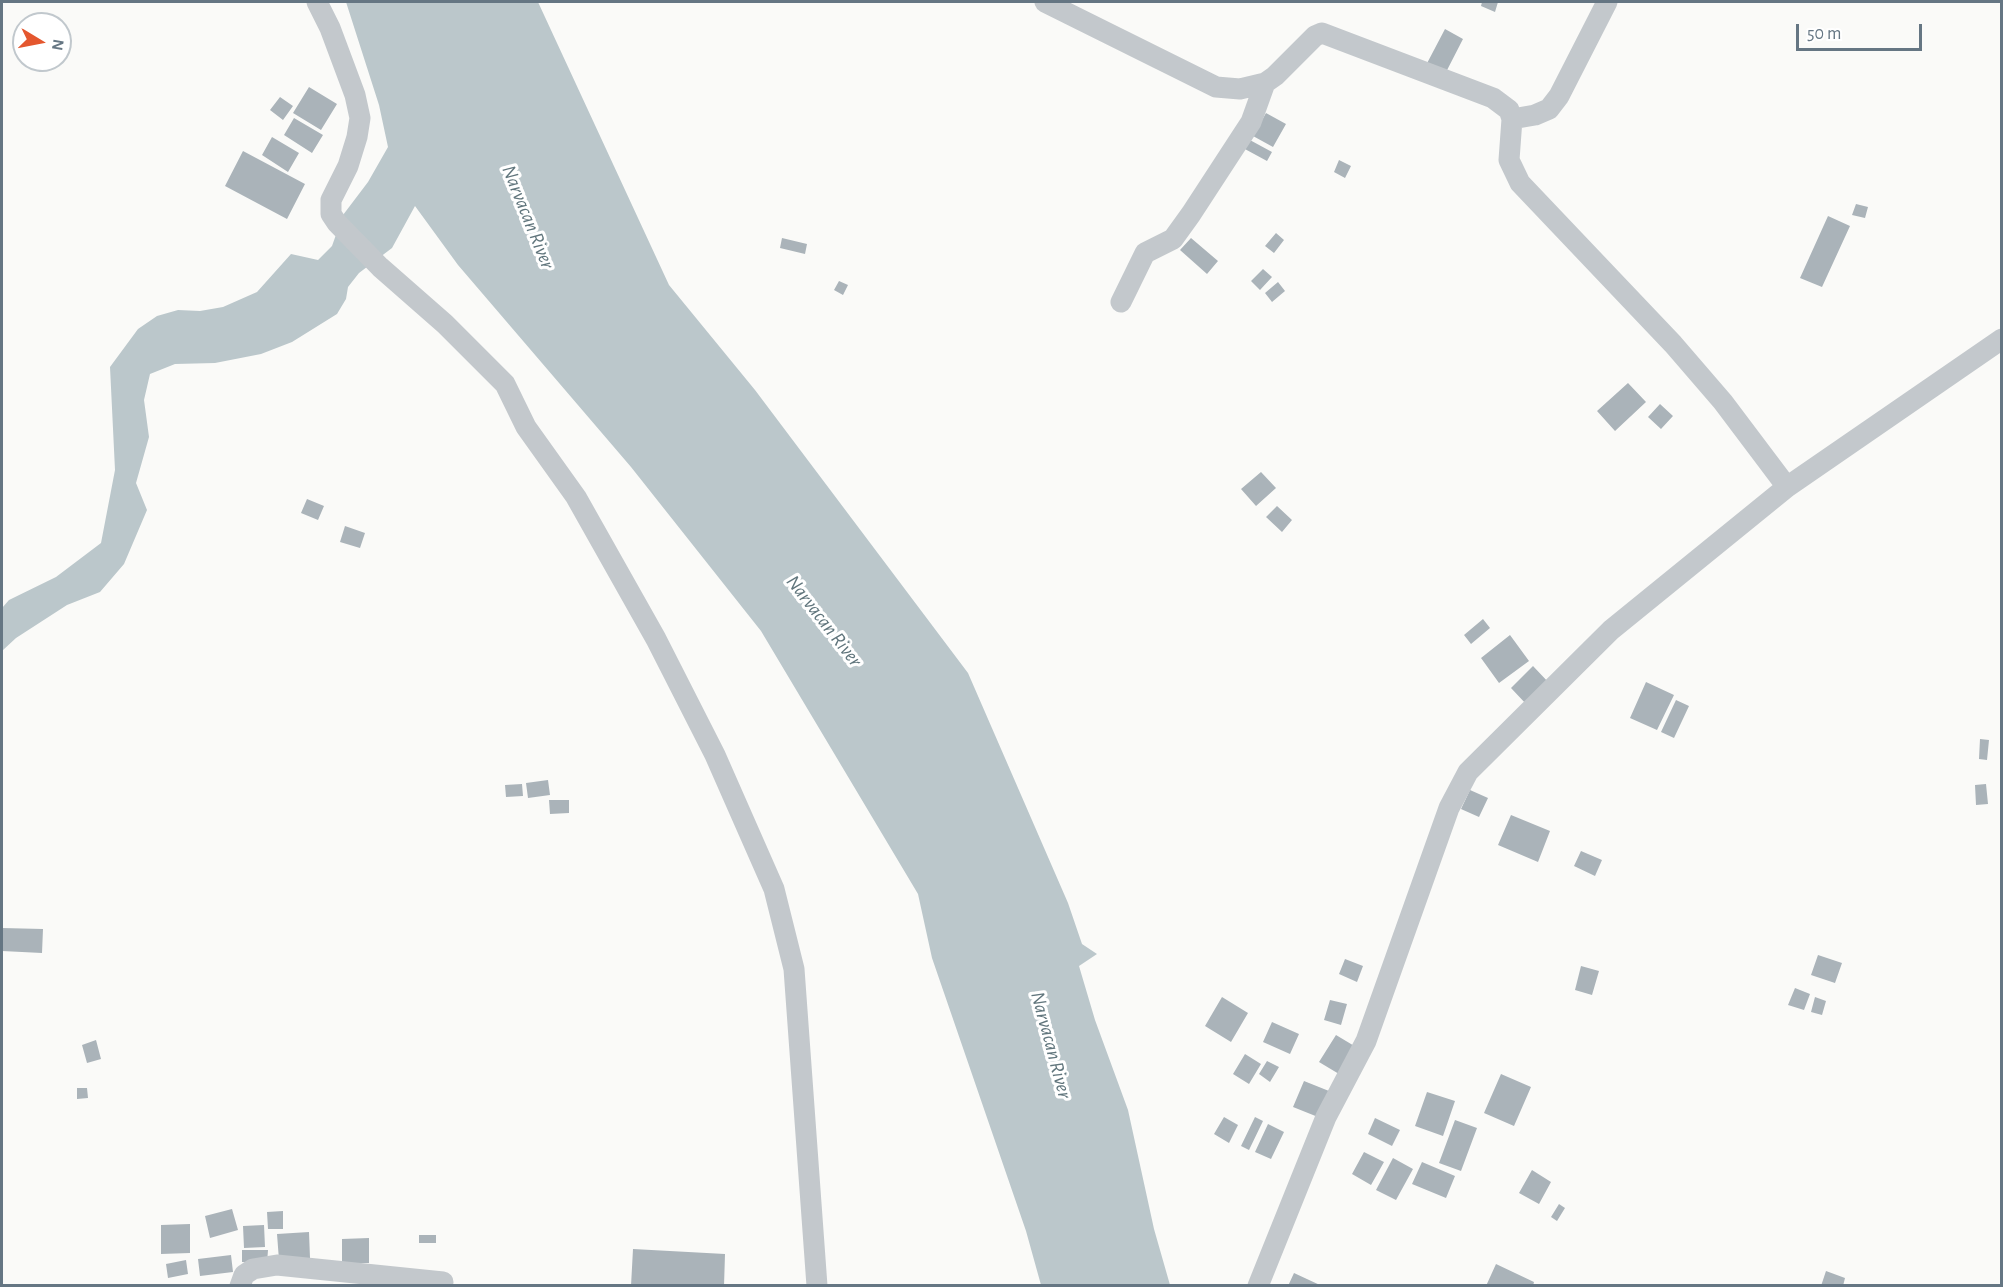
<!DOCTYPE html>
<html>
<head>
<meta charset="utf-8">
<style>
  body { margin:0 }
  #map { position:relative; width:2003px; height:1287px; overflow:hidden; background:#fafaf8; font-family:"Alegreya Sans",sans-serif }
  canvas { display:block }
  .frame { position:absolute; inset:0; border:3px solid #657683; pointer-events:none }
  .north { position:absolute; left:12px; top:12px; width:60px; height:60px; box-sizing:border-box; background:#fff; border:2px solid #c1c8cd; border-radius:50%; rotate:100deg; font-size:16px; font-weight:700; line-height:24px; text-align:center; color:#657683 }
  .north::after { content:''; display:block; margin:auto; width:21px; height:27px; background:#e4572e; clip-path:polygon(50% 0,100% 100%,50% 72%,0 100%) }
  .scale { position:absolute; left:1796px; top:24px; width:126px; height:27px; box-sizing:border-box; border:3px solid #657683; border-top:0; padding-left:8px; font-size:18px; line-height:21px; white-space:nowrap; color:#657683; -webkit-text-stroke:4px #fff; paint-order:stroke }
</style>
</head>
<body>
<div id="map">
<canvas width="2003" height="1287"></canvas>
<div class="frame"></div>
<div class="north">N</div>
<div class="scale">50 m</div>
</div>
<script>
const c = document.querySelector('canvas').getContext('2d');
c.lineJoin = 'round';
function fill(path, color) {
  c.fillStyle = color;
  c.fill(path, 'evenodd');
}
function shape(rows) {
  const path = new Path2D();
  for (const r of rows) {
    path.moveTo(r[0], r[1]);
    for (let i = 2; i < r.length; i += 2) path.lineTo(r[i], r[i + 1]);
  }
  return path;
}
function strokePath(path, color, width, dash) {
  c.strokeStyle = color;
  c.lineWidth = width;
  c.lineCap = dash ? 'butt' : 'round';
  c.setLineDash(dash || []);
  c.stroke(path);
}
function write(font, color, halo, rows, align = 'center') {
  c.font = font + ' "Alegreya Sans",sans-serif';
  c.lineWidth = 6;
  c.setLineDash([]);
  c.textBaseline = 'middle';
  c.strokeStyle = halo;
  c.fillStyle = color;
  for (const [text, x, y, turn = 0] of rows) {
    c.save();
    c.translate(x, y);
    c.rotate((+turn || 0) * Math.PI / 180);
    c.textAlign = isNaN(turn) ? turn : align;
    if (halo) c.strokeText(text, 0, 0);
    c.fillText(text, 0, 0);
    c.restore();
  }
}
const water = shape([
  [346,2,538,2,669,285,755,390,968,673,1068,903,1082,944,1097,954,1079,966,1095,1020,1128,1110,1154,1229,1170,1285,1041,1285,1026,1231,932,958,918,894,761,631,631,467,458,265,415,206,392,248,359,273,348,287,346,299,337,314,292,342,261,354,215,363,175,364,150,374,144,400,149,437,136,483,147,510,124,564,100,592,67,605,16,638,2,651,2,608,9,600,56,577,101,543,115,470,110,367,138,329,157,316,178,310,200,311,223,307,257,292,291,254,318,260,332,246,343,215,368,182,388,147,379,105]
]);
const building = shape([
  [1482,2,1498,2,1495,12,1481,6],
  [1445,29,1463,39,1443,78,1424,69],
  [309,87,337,104,321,130,293,113],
  [280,97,293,106,283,120,270,110],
  [1266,113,1286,124,1273,147,1253,136],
  [294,118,323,135,312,153,284,135],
  [272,137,299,153,288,172,262,155],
  [1248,139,1272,152,1267,161,1243,148],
  [243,151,305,184,287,219,225,186],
  [1339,160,1351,166,1345,178,1334,172],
  [1856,204,1868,207,1865,218,1852,215],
  [1828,216,1850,226,1822,287,1800,278],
  [1276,233,1284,240,1274,253,1265,246],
  [782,238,807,244,805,254,780,248],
  [1191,238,1218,261,1207,274,1180,250],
  [1263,269,1272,277,1260,290,1251,281],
  [839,281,848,285,843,295,834,290],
  [1278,282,1285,291,1272,302,1265,293],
  [1628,383,1646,402,1615,431,1597,411],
  [1660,404,1673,416,1661,429,1648,417],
  [1261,472,1276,488,1256,506,1241,489],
  [307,499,324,506,318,520,301,513],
  [1277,506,1292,520,1282,532,1266,517],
  [345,526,365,533,360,548,340,542],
  [1483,619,1490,628,1471,644,1464,635],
  [1510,635,1529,661,1499,683,1481,658],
  [1533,666,1550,684,1527,705,1511,688],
  [1646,682,1674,695,1657,730,1630,718],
  [1676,700,1689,706,1674,738,1661,732],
  [1980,739,1989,740,1987,760,1979,759],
  [548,780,550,795,528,798,526,783],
  [522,784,523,796,506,797,505,785],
  [1986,784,1988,804,1976,805,1975,785],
  [1470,790,1488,798,1479,817,1461,809],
  [549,800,569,800,569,813,550,814],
  [1511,815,1550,831,1538,862,1498,845],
  [1581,851,1602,860,1595,876,1574,866],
  [2,928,43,929,42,953,2,951],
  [1818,955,1842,963,1835,983,1811,975],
  [1345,959,1363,966,1357,982,1339,974],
  [1581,966,1599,971,1592,995,1575,990],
  [1795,988,1810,994,1804,1010,1788,1005],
  [1222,997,1248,1013,1231,1042,1205,1026],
  [1815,997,1826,1001,1822,1015,1811,1012],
  [1330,1000,1347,1004,1341,1025,1324,1020],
  [1272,1022,1299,1034,1290,1054,1263,1042],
  [1336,1035,1356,1047,1339,1074,1319,1062],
  [96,1040,101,1059,87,1063,82,1045],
  [1245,1054,1261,1064,1249,1084,1233,1074],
  [1267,1061,1279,1067,1270,1082,1259,1074],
  [1501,1074,1531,1087,1514,1126,1484,1113],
  [1304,1081,1329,1091,1318,1117,1293,1107],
  [77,1088,87,1088,88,1098,77,1099],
  [1427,1092,1455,1101,1443,1136,1415,1126],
  [1224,1117,1238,1125,1229,1143,1214,1134],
  [1255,1117,1263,1121,1249,1150,1241,1146],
  [1375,1118,1400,1130,1392,1146,1368,1134],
  [1455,1120,1477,1128,1461,1171,1439,1163],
  [1268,1124,1284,1132,1271,1159,1255,1152],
  [1364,1152,1384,1162,1371,1185,1352,1174],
  [1393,1158,1413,1169,1396,1200,1376,1190],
  [1422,1162,1455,1176,1446,1198,1412,1184],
  [1532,1170,1551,1182,1539,1204,1519,1193],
  [1559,1204,1565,1208,1557,1221,1551,1217],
  [232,1209,238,1230,210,1238,205,1216],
  [283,1211,283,1229,268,1229,267,1212],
  [190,1224,190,1253,161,1254,161,1225],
  [264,1225,265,1247,244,1248,243,1226],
  [309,1232,310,1258,279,1260,277,1234],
  [419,1235,436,1235,436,1243,419,1243],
  [369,1238,369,1263,342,1263,342,1239],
  [633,1249,725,1254,724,1286,631,1286],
  [242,1250,268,1250,267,1263,242,1262],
  [231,1255,233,1272,200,1276,198,1259],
  [186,1260,188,1274,168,1278,166,1264],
  [1496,1264,1534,1282,1533,1286,1486,1286],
  [1826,1271,1845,1278,1843,1286,1821,1286],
  [1294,1273,1322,1286,1288,1286]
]);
const minor = shape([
  [317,2,330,28,355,95,360,118,357,137,348,166,331,200,331,214,337,223,380,267,445,324,505,384,526,427,576,497,656,639,715,755,774,889,794,969,817,1286],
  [1045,2,1216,87,1240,89,1265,83,1275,76,1315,36,1322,33,1493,98,1509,110,1512,119,1509,160,1520,183,1673,344,1723,402,1787,487],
  [1512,119,1535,115,1549,109,1559,96,1607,2],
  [1121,302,1145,253,1173,239,1191,214,1251,122,1265,83],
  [240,1286,244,1275,253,1269,277,1265,443,1282],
  [1258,1286,1326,1117,1366,1041,1449,808,1468,772,1611,630,1787,487,2002,339]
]);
const waterNames = [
  ["Narvacan River",528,217,68],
  ["Narvacan River",824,621,52],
  ["Narvacan River",1051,1045,75]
];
fill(water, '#bbc7cb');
fill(building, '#aab3b9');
strokePath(minor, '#c3c8cc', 21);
write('italic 20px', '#60757c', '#fff', waterNames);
</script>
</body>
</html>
